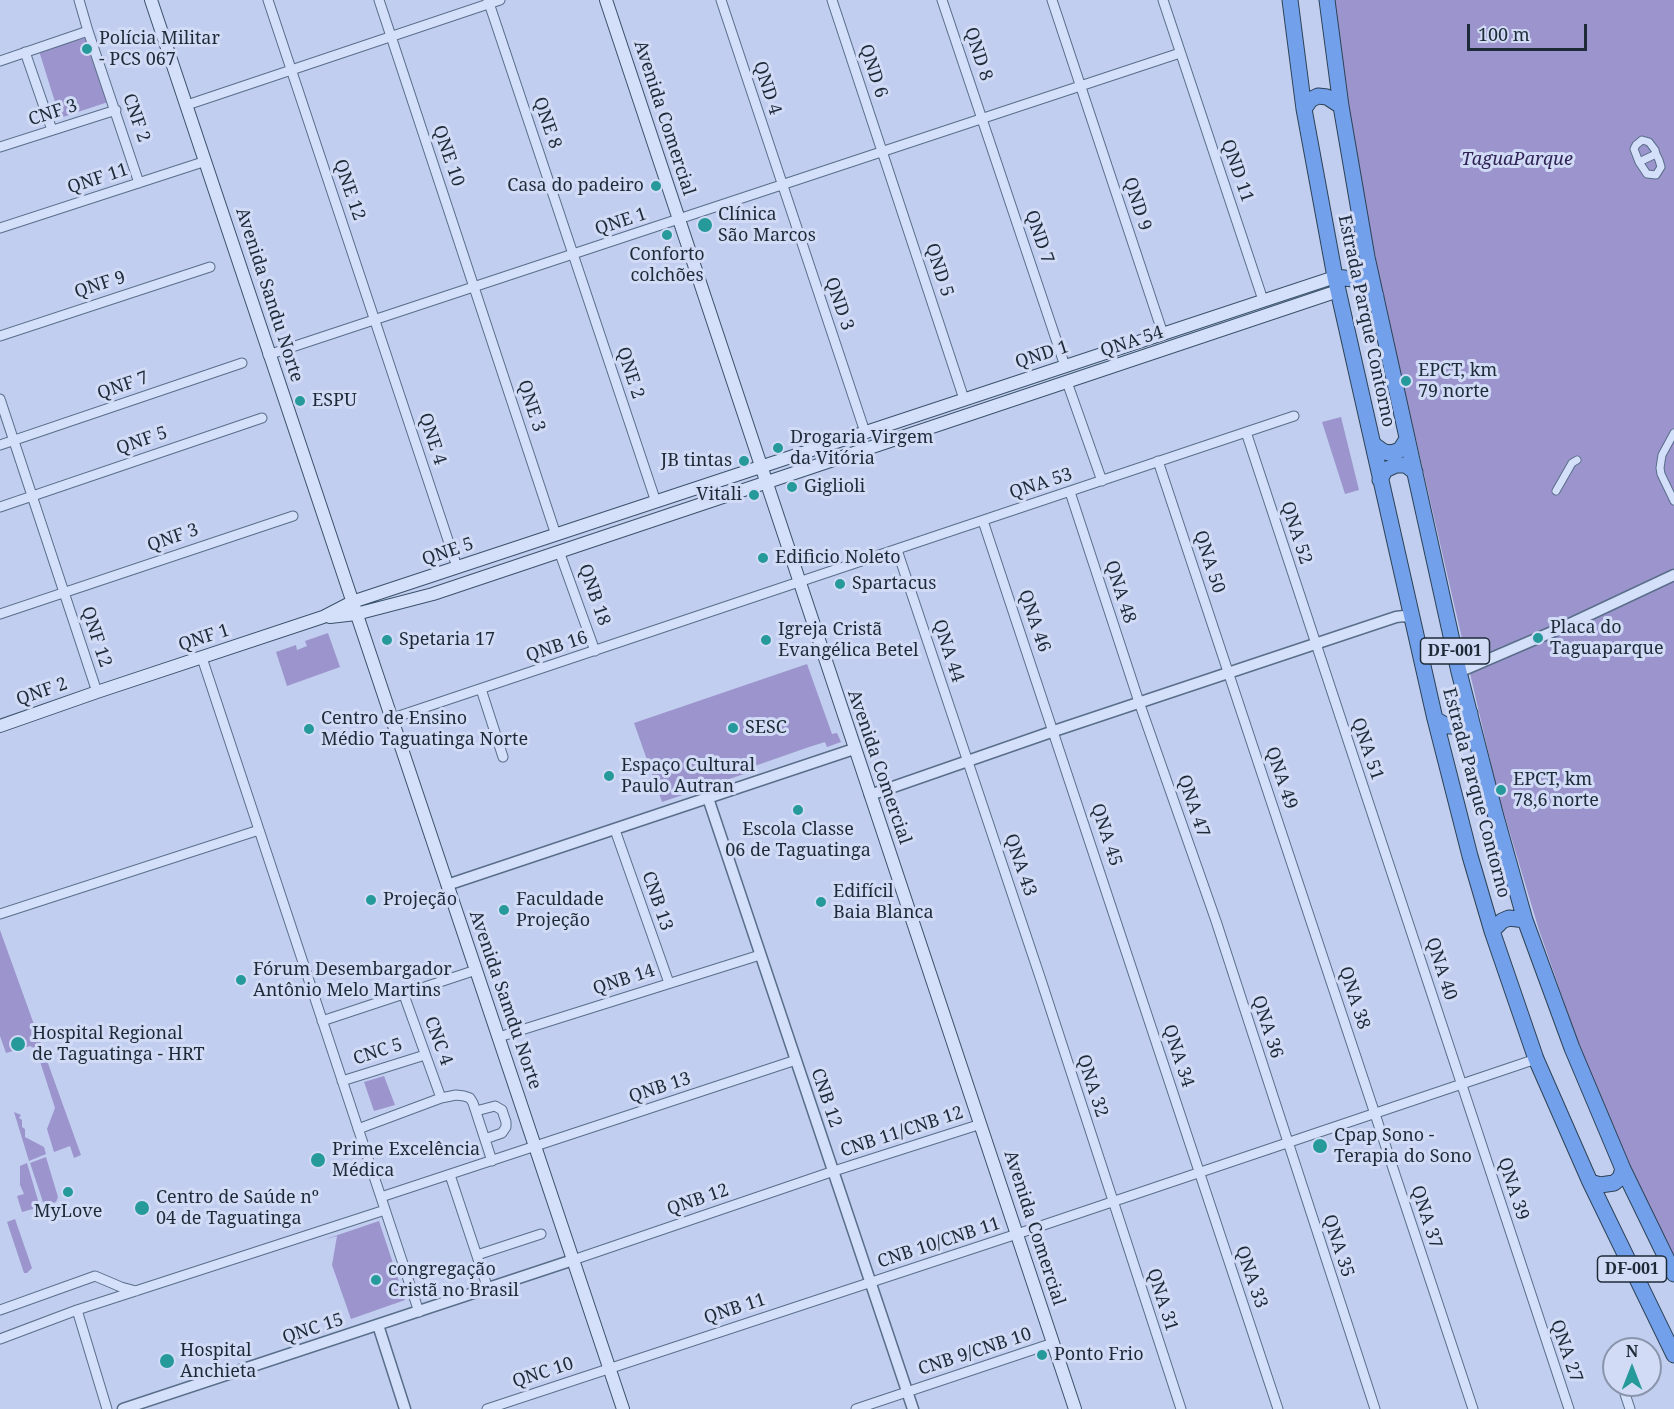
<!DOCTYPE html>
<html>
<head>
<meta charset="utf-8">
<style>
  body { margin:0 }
  #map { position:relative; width:1674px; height:1409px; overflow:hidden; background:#c1ceef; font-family:"Noto Serif",serif }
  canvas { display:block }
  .north { position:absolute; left:1602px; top:1337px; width:60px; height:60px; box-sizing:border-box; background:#d1dbf6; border:2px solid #8995aa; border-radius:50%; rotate:0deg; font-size:16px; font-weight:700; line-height:24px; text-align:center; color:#1d2b38 }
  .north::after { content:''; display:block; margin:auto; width:21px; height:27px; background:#26999a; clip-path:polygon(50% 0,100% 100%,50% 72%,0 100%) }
  .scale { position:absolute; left:1467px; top:24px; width:120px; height:27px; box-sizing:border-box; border:3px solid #1d2b38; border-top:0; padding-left:8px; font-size:18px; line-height:21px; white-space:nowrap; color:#1d2b38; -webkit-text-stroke:4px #d1dbf6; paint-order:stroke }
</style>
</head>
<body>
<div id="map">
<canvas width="1674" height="1409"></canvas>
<div class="north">N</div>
<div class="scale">100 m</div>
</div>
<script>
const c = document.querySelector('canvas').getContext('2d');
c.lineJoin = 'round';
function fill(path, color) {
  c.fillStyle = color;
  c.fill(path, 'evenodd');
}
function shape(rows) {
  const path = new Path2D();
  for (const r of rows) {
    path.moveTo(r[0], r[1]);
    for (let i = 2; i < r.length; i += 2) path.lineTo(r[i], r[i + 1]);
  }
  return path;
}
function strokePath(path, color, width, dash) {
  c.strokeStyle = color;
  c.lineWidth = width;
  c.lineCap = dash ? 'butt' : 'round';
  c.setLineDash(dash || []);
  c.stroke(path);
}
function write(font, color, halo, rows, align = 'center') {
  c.font = font + ' "Noto Serif",serif';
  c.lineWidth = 6;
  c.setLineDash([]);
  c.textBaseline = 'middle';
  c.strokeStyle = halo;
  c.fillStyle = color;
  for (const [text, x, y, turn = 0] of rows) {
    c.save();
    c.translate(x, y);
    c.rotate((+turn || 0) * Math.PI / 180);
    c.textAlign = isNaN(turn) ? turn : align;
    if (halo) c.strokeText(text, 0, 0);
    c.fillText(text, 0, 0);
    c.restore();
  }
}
const green = shape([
  [1335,0,1674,0,1674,1259,1649,1208,1583,1056,1539,930,1497,790,1384,301,1356,157,1340,51],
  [89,37,111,101,60,118,39,51],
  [1341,417,1359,490,1345,494,1322,422],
  [328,633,340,667,287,686,276,652,296,645,297,650,307,646,305,641],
  [807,664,832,734,837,733,841,742,827,747,825,742,809,747,749,768,750,772,662,802,634,723],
  [0,930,81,1155,74,1158,70,1146,54,1152,47,1129,55,1108,36,1049,30,1046,6,1053,0,1036],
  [384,1076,395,1105,374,1111,364,1082],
  [14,1112,21,1115,19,1118,22,1120,22,1127,25,1129,25,1137,44,1147,46,1154,29,1161],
  [46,1157,58,1197,56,1202,44,1205,30,1163],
  [27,1163,40,1207,22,1212,17,1196,24,1194,20,1185,20,1166],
  [15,1219,32,1268,27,1273,24,1273,7,1222],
  [379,1221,405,1300,351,1319,332,1265,337,1236,323,1240]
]);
const pedestrian = shape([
  [1639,162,1634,149,1636,145,1642,140,1649,142,1655,150,1656,154,1659,160,1661,167,1656,175,1647,174,1639,162,1656,154],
  [1674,433,1662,455,1660,468,1661,474,1674,501],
  [1556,491,1572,463,1577,460]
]);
const minor = shape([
  [79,0,88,31,139,183],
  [268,0,457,567],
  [379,0,556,535],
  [488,0,656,502],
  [721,0,865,432],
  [832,0,964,399],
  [942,0,1065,366],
  [1052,0,1163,334],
  [1163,0,1263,300],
  [25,52,52,130],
  [0,61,88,31],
  [187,105,500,0],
  [0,147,116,110],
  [0,228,206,161],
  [0,336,210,267],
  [268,355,1180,53],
  [1067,382,1102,481],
  [0,399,97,692],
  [1246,432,1569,1409],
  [0,445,242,363],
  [1158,461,1473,1409],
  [1070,492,1139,702,1216,921,1375,1409],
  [0,507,262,418],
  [983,521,1278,1409],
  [897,550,1041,980,1181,1409],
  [559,551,595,651],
  [0,614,293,516],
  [202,658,419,1312],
  [481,689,503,757],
  [393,718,1294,416],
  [615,830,669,983],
  [0,914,259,830],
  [404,995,441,1098],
  [322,1021,476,970],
  [499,1037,760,955],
  [342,1081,425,1055],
  [476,1111,495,1106,502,1110,506,1122,506,1127,502,1133,485,1139],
  [358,1129,441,1098,456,1095,464,1096,470,1098,473,1103,492,1161],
  [450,1175,488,1289],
  [381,1197,796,1060],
  [477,1255,541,1234],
  [573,1260,834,1171,981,1124],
  [0,1310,95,1276,121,1287,136,1291],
  [77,1310,107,1409],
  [0,1339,77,1310,385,1210],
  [1625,1394,1630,1409],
  [487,1409,1017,1234,1536,1059],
  [856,1409,1053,1343]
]);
const tertiary = shape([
  [1459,672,1559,629,1674,575],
  [870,795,1054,731,1396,617,1404,616,1413,619],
  [708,798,913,1409],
  [447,885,854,749],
  [378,1325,405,1409],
  [123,1409,573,1260]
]);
const secondary = shape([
  [151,0,623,1409],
  [606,0,1075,1409],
  [330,617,356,614,433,594,1338,291],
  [0,726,97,692,323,617,352,602,1335,277]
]);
const trunk = shape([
  [1290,0,1304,109,1335,277,1435,719,1470,856,1492,931,1536,1059,1590,1182,1674,1355],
  [1327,0,1341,106,1367,257,1459,672,1495,813,1525,920,1572,1048,1623,1169,1674,1274],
  [1304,109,1310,100,1318,96,1327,97,1341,106],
  [1335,277,1353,279,1364,285,1376,296],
  [1373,444,1384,452,1391,453,1400,450,1407,439],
  [1380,480,1385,470,1396,465,1406,465,1415,472],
  [1435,719,1447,726,1458,726,1464,723,1470,713],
  [1492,931,1502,921,1509,918,1525,920],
  [1590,1182,1600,1185,1614,1183,1620,1178,1623,1169]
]);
const markers = [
  [87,49,6,"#26999a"],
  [656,186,6,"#26999a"],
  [705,225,8,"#26999a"],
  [667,235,6,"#26999a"],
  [1406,381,6,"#26999a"],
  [300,401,6,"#26999a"],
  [778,448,6,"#26999a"],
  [744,461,6,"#26999a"],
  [792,487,6,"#26999a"],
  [754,495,6,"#26999a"],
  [763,558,6,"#26999a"],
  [840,584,6,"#26999a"],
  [1538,638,6,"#26999a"],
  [387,640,6,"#26999a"],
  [766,640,6,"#26999a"],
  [733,728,6,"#26999a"],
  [309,729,6,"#26999a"],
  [609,776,6,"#26999a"],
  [1501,790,6,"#26999a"],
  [798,810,6,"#26999a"],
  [371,900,6,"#26999a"],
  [821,902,6,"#26999a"],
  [504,910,6,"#26999a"],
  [241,980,6,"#26999a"],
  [18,1044,8,"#26999a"],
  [1320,1146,8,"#26999a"],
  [318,1160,8,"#26999a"],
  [68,1192,6,"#26999a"],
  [142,1208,8,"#26999a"],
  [376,1280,6,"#26999a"],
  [1042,1355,6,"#26999a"],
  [167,1361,8,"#26999a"]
];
const shields = [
  [1455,651,69],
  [1632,1269,69]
];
const shieldNames = [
  ["DF-001",1455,651],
  ["DF-001",1632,1269]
];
const poiNames = [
  ["Polícia Militar",99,39],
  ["- PCS 067",99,60],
  ["Casa do padeiro",644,186,"right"],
  ["Clínica",718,215],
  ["São Marcos",718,236],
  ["Conforto",667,255,"center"],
  ["colchões",667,276,"center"],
  ["EPCT, km",1418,371],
  ["79 norte",1418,392],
  ["ESPU",312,401],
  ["Drogaria Virgem",790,438],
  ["da Vitória",790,459],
  ["JB tintas",732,461,"right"],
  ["Giglioli",804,487],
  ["Vitali",742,495,"right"],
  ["Edificio Noleto",775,558],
  ["Spartacus",852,584],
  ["Placa do",1550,628],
  ["Taguaparque",1550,649],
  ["Igreja Cristã",778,630],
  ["Evangélica Betel",778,651],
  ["Spetaria 17",399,640],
  ["Centro de Ensino",321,719],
  ["Médio Taguatinga Norte",321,740],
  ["SESC",745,728],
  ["Espaço Cultural",621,766],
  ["Paulo Autran",621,787],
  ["EPCT, km",1513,780],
  ["78,6 norte",1513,801],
  ["Escola Classe",798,830,"center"],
  ["06 de Taguatinga",798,851,"center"],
  ["Edifícil",833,892],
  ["Baia Blanca",833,913],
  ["Projeção",383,900],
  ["Faculdade",516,900],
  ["Projeção",516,921],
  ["Fórum Desembargador",253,970],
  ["Antônio Melo Martins",253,991],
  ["Hospital Regional",32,1034],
  ["de Taguatinga - HRT",32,1055],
  ["Cpap Sono -",1334,1136],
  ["Terapia do Sono",1334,1157],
  ["Prime Excelência",332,1150],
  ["Médica",332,1171],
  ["Centro de Saúde nº",156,1198],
  ["04 de Taguatinga",156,1219],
  ["MyLove",68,1212,"center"],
  ["congregação",388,1270],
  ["Cristã no Brasil",388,1291],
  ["Hospital",180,1351],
  ["Anchieta",180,1372],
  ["Ponto Frio",1054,1355]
];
const streetNames = [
  ["QND 8",978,54,72],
  ["QND 6",873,71,72],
  ["QND 4",767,88,72],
  ["CNF 3",53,113,-18],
  ["CNF 2",136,118,71],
  ["Avenida Comercial",664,118,72],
  ["QNE 8",547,123,71],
  ["QNE 10",448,156,71],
  ["QND 11",1237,171,71],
  ["QNF 11",98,179,-18],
  ["QNE 12",349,190,71],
  ["QND 9",1137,204,72],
  ["QNE 1",621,222,-18],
  ["QND 7",1039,237,71],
  ["QND 5",939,270,72],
  ["QNF 9",100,285,-18],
  ["Avenida Sandu Norte",269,295,72],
  ["QND 3",839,304,71],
  ["Estrada Parque Contorno",1366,321,78],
  ["QNA 54",1132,342,-18],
  ["QND 1",1042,355,-18],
  ["QNE 2",630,373,72],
  ["QNF 7",123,386,-19],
  ["QNE 3",531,406,72],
  ["QNE 4",432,439,72],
  ["QNF 5",142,441,-19],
  ["QNA 53",1041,484,-18],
  ["QNA 52",1296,533,72],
  ["QNF 3",173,538,-19],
  ["QNE 5",448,552,-19],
  ["QNA 50",1209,562,72],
  ["QNA 48",1120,592,72],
  ["QNB 18",594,595,71],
  ["QNA 46",1034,621,71],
  ["QNF 12",96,637,72],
  ["QNF 1",204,638,-18],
  ["QNB 16",557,647,-18],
  ["QNA 44",948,651,72],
  ["QNF 2",42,692,-19],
  ["QNA 51",1367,749,71],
  ["Avenida Comercial",879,767,71],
  ["QNA 49",1281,778,71],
  ["Estrada Parque Contorno",1476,793,75],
  ["QNA 47",1193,806,71],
  ["QNA 45",1106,835,72],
  ["QNA 43",1020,865,71],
  ["CNB 13",657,901,71],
  ["QNA 40",1441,969,72],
  ["QNB 14",624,980,-18],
  ["QNA 38",1354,998,72],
  ["Avenida Samdu Norte",505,1000,71],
  ["QNA 36",1267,1027,72],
  ["CNC 4",438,1041,70],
  ["CNC 5",378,1052,-18],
  ["QNA 34",1178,1056,72],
  ["QNA 32",1092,1086,72],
  ["QNB 13",660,1088,-18],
  ["CNB 12",826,1098,71],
  ["CNB 11/CNB 12",902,1132,-18],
  ["QNA 39",1513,1189,72],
  ["QNB 12",698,1200,-19],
  ["QNA 37",1426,1217,72],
  ["Avenida Comercial",1034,1228,72],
  ["CNB 10/CNB 11",939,1243,-18],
  ["QNA 35",1338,1246,72],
  ["QNA 33",1251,1277,71],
  ["QNA 31",1162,1300,72],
  ["QNB 11",735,1309,-18],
  ["QNC 15",313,1329,-18],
  ["QNA 27",1566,1351,71],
  ["CNB 9/CNB 10",975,1352,-18],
  ["QNC 10",543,1373,-18]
];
const parkNames = [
  ["TaguaParque",1517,160]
];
fill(green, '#9c94cd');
strokePath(pedestrian, '#586e89', 9);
strokePath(minor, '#586e89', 11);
strokePath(tertiary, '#586e89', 13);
strokePath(secondary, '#3b526b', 14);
strokePath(trunk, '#2c4256', 17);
strokePath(pedestrian, '#d4dffa', 7);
strokePath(minor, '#d4dffa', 9);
strokePath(tertiary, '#d4dffa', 10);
strokePath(secondary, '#d4dffa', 12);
strokePath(trunk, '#73a0ea', 15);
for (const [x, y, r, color] of markers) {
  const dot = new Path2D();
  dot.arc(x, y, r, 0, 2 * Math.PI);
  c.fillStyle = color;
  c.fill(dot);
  strokePath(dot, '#d1dbf6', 2);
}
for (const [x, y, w] of shields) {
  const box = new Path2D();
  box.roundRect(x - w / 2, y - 13, w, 26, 4.5);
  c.fillStyle = '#d1dbf6';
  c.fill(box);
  strokePath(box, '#1d2b38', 1.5);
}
write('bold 16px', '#1d2b38', null, shieldNames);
write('18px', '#1d2b38', '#d1dbf6', poiNames, 'left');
write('18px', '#1d2b38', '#d1dbf6', streetNames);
write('italic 18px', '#302355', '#d1dbf6', parkNames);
</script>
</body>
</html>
